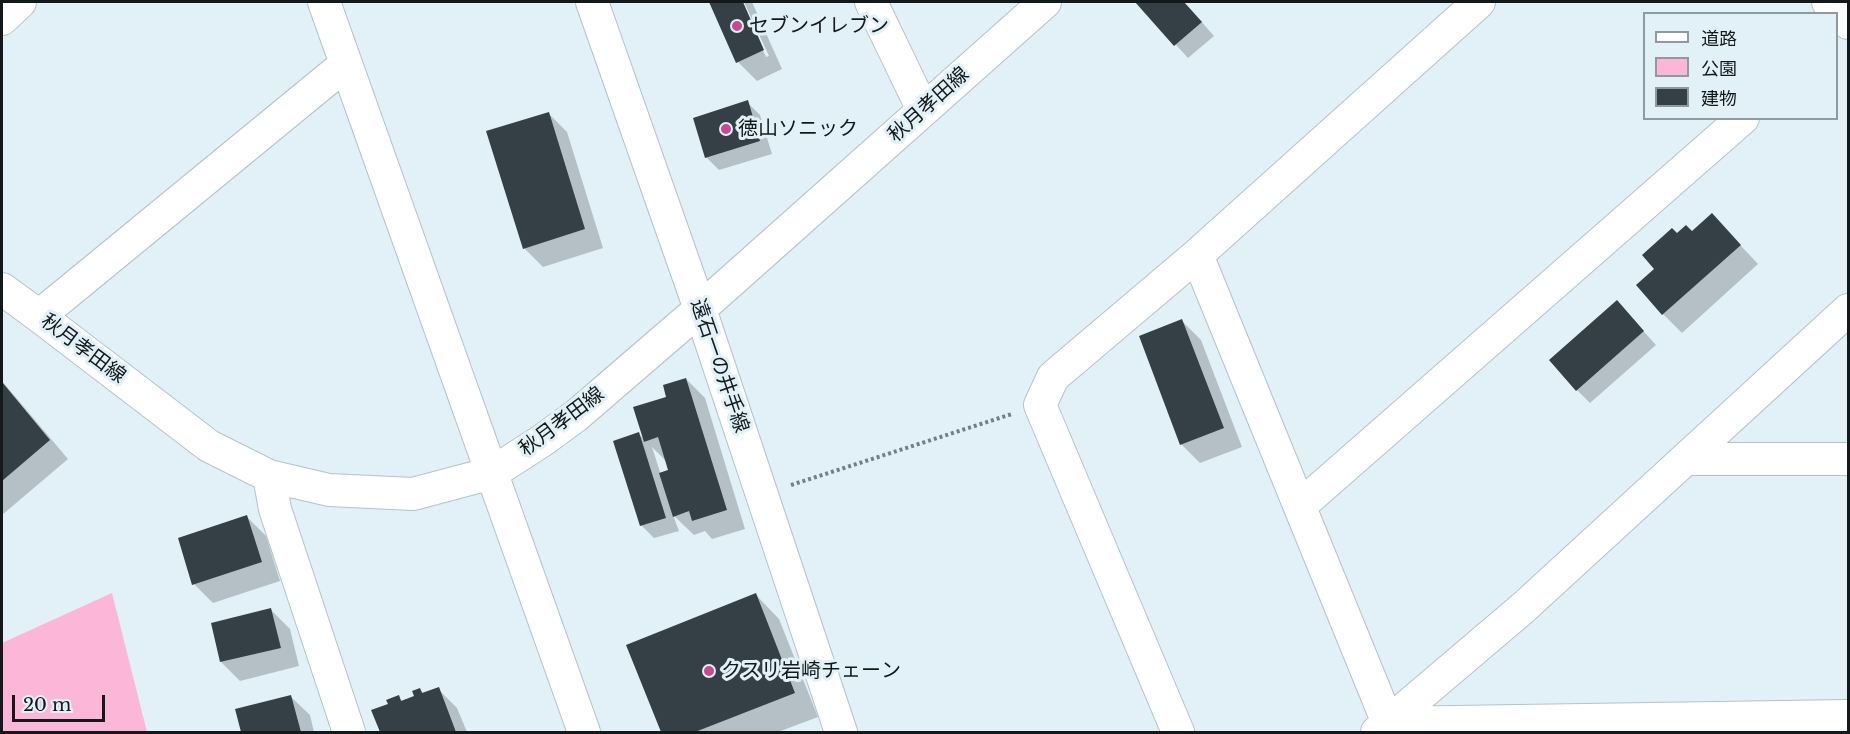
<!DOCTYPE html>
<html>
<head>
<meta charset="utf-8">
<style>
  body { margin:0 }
  #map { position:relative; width:1850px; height:734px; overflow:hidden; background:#e2f1f8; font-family:"Libre Baskerville","Noto Sans JP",serif }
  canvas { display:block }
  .frame { position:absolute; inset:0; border:3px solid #13181a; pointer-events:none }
  .legend { position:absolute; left:1643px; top:12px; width:195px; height:108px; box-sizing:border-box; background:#e2f1f8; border:2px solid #8f9a9f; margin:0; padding:8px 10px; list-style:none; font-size:18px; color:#13181a }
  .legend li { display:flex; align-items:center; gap:12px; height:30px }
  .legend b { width:30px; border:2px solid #8f9a9f }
  .scale { position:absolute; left:12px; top:695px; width:93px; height:27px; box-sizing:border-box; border:3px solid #13181a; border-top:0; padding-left:8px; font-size:18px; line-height:21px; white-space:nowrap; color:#13181a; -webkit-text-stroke:4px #e2f1f8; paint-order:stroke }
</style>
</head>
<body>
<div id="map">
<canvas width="1850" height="734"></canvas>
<div class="frame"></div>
<ul class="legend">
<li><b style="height:8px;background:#fff"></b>道路</li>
<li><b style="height:16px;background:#fcb6d7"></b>公園</li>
<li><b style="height:16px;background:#344046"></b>建物</li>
</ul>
<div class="scale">20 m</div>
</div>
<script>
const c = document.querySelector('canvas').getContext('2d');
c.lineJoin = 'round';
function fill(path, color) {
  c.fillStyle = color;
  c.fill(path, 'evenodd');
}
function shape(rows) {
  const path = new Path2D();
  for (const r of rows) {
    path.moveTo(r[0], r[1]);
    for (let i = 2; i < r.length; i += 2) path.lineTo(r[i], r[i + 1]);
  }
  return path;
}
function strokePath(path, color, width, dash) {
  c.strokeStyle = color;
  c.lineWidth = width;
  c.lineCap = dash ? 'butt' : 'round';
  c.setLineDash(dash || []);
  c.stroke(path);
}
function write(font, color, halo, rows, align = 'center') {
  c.font = font + ' "Libre Baskerville","Noto Sans JP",serif';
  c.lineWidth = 6;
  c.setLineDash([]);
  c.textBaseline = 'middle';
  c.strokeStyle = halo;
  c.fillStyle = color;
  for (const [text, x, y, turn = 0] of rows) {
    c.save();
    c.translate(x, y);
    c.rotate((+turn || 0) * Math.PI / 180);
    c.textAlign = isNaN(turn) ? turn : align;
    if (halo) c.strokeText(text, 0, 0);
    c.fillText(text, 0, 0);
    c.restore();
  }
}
const green = shape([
  [112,593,147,732,2,732,2,643]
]);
const shadow = shape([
  [710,2,741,2,766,57,769,56,744,2,752,2,782,69,757,81,738,62],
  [1137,2,1184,2,1214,36,1188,58],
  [747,102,760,115,772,154,719,170,706,157],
  [548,113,567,132,603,248,543,267,524,248],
  [1712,215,1758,264,1682,333,1663,314,1656,269,1677,235,1692,233],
  [1617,302,1656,345,1590,403,1577,390],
  [1182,321,1201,340,1242,447,1200,463,1181,444],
  [686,379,705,398,745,529,712,539,705,531,694,535,673,515,679,531,654,538,641,525,639,434,645,440,668,398],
  [652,447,665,460,666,459,670,471,661,475],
  [2,381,68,459,2,515],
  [247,517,266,536,280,581,213,603,194,584],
  [756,595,779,619,818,717,778,732,663,732,628,646],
  [271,610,290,629,299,666,240,681,221,662],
  [420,689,424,694,438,689,457,708,467,732,381,732,373,711,390,704,399,697,403,702,416,697],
  [290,696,310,715,314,732,242,732,237,710]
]);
const building = shape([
  [709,2,743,2,764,50,736,63],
  [1135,2,1184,2,1202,22,1174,46],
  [748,100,760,141,705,158,693,118],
  [549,112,585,229,523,249,486,131],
  [1712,213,1741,245,1662,315,1636,285,1654,269,1642,255,1672,228,1677,233,1686,225,1692,231],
  [1617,300,1644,331,1576,391,1549,360],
  [1182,319,1224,428,1180,445,1139,336],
  [686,378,727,510,692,521,689,511,673,517,659,473,668,470,658,437,644,442,633,407,666,397,663,385],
  [2,382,50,440,2,481],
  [639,432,666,518,640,526,613,441],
  [247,515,262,562,192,585,178,538],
  [756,593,795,693,695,732,661,732,626,645],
  [271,608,281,648,220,662,211,623],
  [439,687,456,732,380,732,371,710,388,704,386,700,399,695,401,701,414,696,412,691,420,688,422,693],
  [291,695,301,732,241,732,235,709]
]);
const path = shape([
  [791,485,1012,414]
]);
const minor = shape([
  [324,2,584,732],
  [592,2,700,309,841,732],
  [871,2,923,110],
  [1828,2,1848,23],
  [2,19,20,2],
  [1197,255,1388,723],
  [2,289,39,316,209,446,269,476,329,490,413,494,492,473,543,440,577,415,700,309,1045,2],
  [39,316,346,64],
  [1687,459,1848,459],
  [269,476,275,509,349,732],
  [1300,506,1743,118],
  [1388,723,1848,716],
  [1178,732,1040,405,1053,377,1197,255,1479,2],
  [1377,732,1523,608,1848,310]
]);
const markers = [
  [737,26,6,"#ca4890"],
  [726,129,6,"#ca4890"],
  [709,671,6,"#ca4890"]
];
const poiNames = [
  ["セブンイレブン",749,26],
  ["徳山ソニック",738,129],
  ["クスリ岩崎チェーン",721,671]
];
const streetNames = [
  ["秋月孝田線",929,105,-42],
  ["秋月孝田線",83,349,37],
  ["遠石一の井手線",719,366,71],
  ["秋月孝田線",562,422,-37]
];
fill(green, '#fcb6d7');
fill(shadow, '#0003');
fill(building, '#344046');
strokePath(minor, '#b4c3ca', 34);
strokePath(path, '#757f83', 4, [3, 3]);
strokePath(minor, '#fff', 32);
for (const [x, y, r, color] of markers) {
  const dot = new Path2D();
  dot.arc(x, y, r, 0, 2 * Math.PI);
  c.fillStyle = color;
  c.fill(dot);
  strokePath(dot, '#e2f1f8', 2);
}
write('20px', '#13181a', '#e2f1f8', poiNames, 'left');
write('20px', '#13181a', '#e2f1f8', streetNames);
</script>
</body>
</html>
